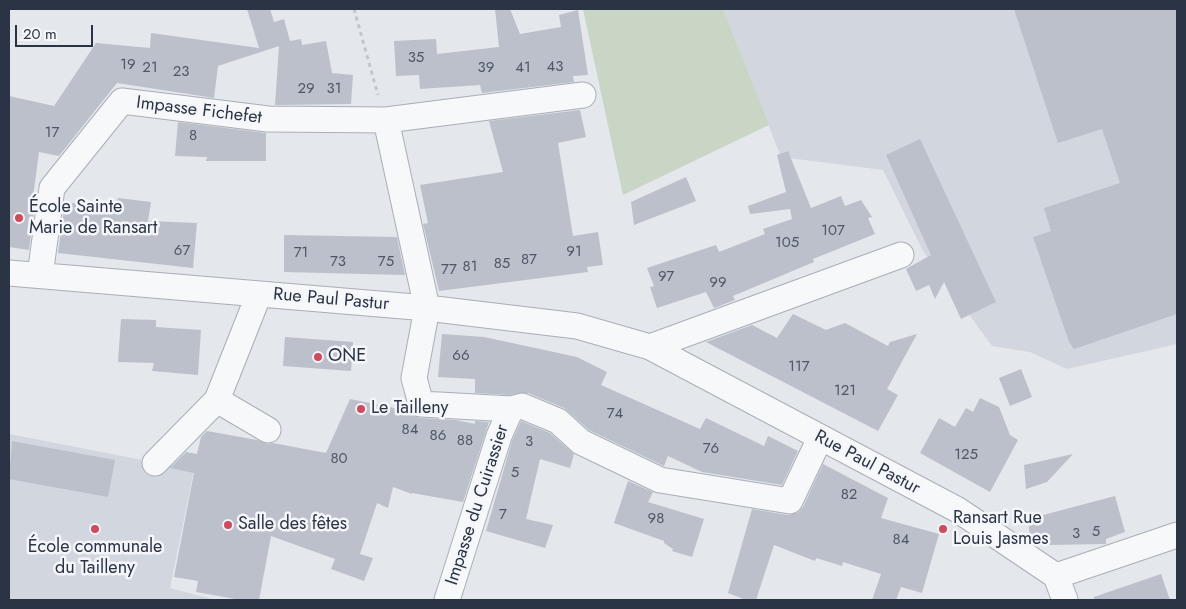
<!DOCTYPE html>
<html>
<head>
<meta charset="utf-8">
<style>
  body { margin:0 }
  #map { position:relative; width:1186px; height:609px; overflow:hidden; background:#e4e7ec; font-family:Jost,sans-serif }
  canvas { display:block }
  .frame { position:absolute; inset:0; border:10px solid #2b3445; pointer-events:none }
  .scale { position:absolute; left:15px; top:25px; width:78px; height:22px; box-sizing:border-box; border:2px solid #2b3445; border-top:0; padding-left:6px; font-size:15px; line-height:18px; white-space:nowrap; color:#2b3445; -webkit-text-stroke:4px #f4f6f9; paint-order:stroke }
</style>
</head>
<body>
<div id="map">
<canvas width="1186" height="609"></canvas>
<div class="frame"></div>
<div class="scale">20 m</div>
</div>
<script>
const c = document.querySelector('canvas').getContext('2d');
c.lineJoin = 'round';
function fill(path, color) {
  c.fillStyle = color;
  c.fill(path, 'evenodd');
}
function shape(rows) {
  const path = new Path2D();
  for (const r of rows) {
    path.moveTo(r[0], r[1]);
    for (let i = 2; i < r.length; i += 2) path.lineTo(r[i], r[i + 1]);
  }
  return path;
}
function strokePath(path, color, width, dash) {
  c.strokeStyle = color;
  c.lineWidth = width;
  c.lineCap = dash ? 'butt' : 'round';
  c.setLineDash(dash || []);
  c.stroke(path);
}
function write(font, color, halo, rows, align = 'center') {
  c.font = font + ' Jost,sans-serif';
  c.lineWidth = 5;
  c.setLineDash([]);
  c.textBaseline = 'middle';
  c.strokeStyle = halo;
  c.fillStyle = color;
  for (const [text, x, y, turn = 0] of rows) {
    c.save();
    c.translate(x, y);
    c.rotate((+turn || 0) * Math.PI / 180);
    c.textAlign = isNaN(turn) ? turn : align;
    if (halo) c.strokeText(text, 0, 0);
    c.fillText(text, 0, 0);
    c.restore();
  }
}
const built = shape([
  [723,9,1177,9,1177,344,1067,369,1030,352,992,346,923,251,883,170,781,157],
  [9,434,194,470,170,588,216,600,9,600]
]);
const green = shape([
  [583,9,723,9,769,125,623,195]
]);
const building = shape([
  [247,9,270,9,274,22,284,19,290,41,301,39,302,45,326,41,332,73,353,75,351,104,275,105,279,46,218,66,214,98,117,83,59,156,39,152,33,197,36,197,29,250,9,247,9,96,54,106,96,43,150,48,151,33,259,48],
  [495,9,510,9,520,34,561,27,559,15,578,10,588,75,573,76,574,82,482,93,480,85,420,89,419,75,396,76,394,41,436,39,437,54,499,47],
  [1014,9,1177,9,1177,314,1074,349,1069,342,1033,237,1051,231,1044,208,1120,183,1102,129,1058,143],
  [580,110,586,137,558,143,573,236,598,232,603,265,587,267,588,272,439,291,423,224,428,223,420,185,503,172,489,121],
  [178,122,266,133,266,161,206,161,207,157,175,156],
  [920,139,996,302,961,319,944,282,935,299,929,285,916,291,906,269,931,255,886,155],
  [788,151,811,208,841,196,845,206,861,200,872,217,868,218,875,234,813,259,814,262,733,296,735,300,714,308,706,292,657,308,650,287,654,286,647,268,716,245,719,252,765,234,763,229,792,219,790,209,750,214,748,206,786,192,777,155],
  [686,177,696,201,634,225,631,202],
  [118,198,151,202,148,221,197,223,193,268,58,253,65,202,114,209],
  [284,235,397,237,405,275,284,272],
  [793,314,826,330,845,323,888,346,890,342,917,334,887,389,898,395,878,431,706,342,752,325,777,338],
  [121,319,156,320,156,327,201,330,198,375,152,371,154,363,118,362],
  [442,334,484,337,577,357,607,372,601,385,700,429,706,418,764,446,768,436,798,451,782,485,702,472,668,456,664,466,589,430,564,408,528,393,509,395,475,393,475,379,438,377],
  [285,337,353,342,351,371,283,366],
  [1021,369,1032,397,1010,406,999,378],
  [980,398,999,407,1010,435,1018,440,990,492,920,453,939,418,955,427,966,408,973,412],
  [350,399,409,411,412,415,420,418,456,420,475,424,475,421,489,422,463,502,412,493,412,494,393,487,388,508,377,503,360,554,373,558,364,581,331,569,335,559,271,536,259,600,241,600,196,592,198,581,174,577,194,473,170,468,186,452,197,454,201,437,207,431,257,440,267,444,273,443,326,453],
  [521,421,550,433,574,454,570,468,540,459,526,519,553,525,545,548,486,531,512,441],
  [12,441,115,460,108,497,9,479],
  [1073,454,1047,482,1026,489,1024,465],
  [823,464,888,498,881,518,939,534,922,593,901,587,896,600,872,600,881,574,843,562,842,566,816,558,815,561,774,545,756,600,746,600,728,593,752,509,788,515,797,513,803,507],
  [628,481,653,492,648,502,704,519,692,557,672,551,673,549,664,543,664,541,614,523],
  [1115,496,1125,532,1106,539,1106,544,1045,545,1035,543,1030,537,1028,519],
  [1161,574,1170,600,1094,600,1094,597]
]);
const path = shape([
  [354,9,378,95]
]);
const minor = shape([
  [386,120,427,308,414,378,421,404,511,409,522,406,558,421,581,442,660,480,790,501,820,438],
  [9,273,427,308,577,326,650,347,958,510,1056,576,1065,600],
  [40,275,52,188,122,101,268,119,386,120,583,95],
  [259,294,217,400,268,430],
  [650,347,901,255],
  [155,463,217,400],
  [1056,576,1177,535],
  [447,600,499,436,511,409]
]);
const markers = [
  [19,218,5,"#d1495b"],
  [318,357,5,"#d1495b"],
  [361,409,5,"#d1495b"],
  [228,525,5,"#d1495b"],
  [95,529,5,"#d1495b"],
  [943,529,5,"#d1495b"]
];
const numberNames = [
  ["35",416,58],
  ["19",128,65],
  ["43",555,67],
  ["21",150,68],
  ["39",486,68],
  ["41",523,68],
  ["23",181,72],
  ["29",306,89],
  ["31",334,89],
  ["17",52,133],
  ["8",193,136],
  ["107",833,231],
  ["105",787,243],
  ["67",182,251],
  ["91",574,252],
  ["71",301,253],
  ["87",529,260],
  ["73",338,262],
  ["75",386,262],
  ["85",502,264],
  ["81",470,267],
  ["77",449,270],
  ["97",666,277],
  ["99",718,283],
  ["66",461,356],
  ["117",799,367],
  ["121",845,391],
  ["74",615,414],
  ["84",410,430],
  ["86",438,436],
  ["88",465,441],
  ["3",529,442],
  ["76",711,449],
  ["125",966,455],
  ["80",339,459],
  ["5",515,473],
  ["82",849,495],
  ["7",503,515],
  ["98",656,519],
  ["5",1096,532],
  ["3",1076,534],
  ["84",901,540]
];
const streetNames = [
  ["Impasse Fichefet",199,111,7],
  ["Rue Paul Pastur",331,300,5],
  ["Rue Paul Pastur",867,463,28],
  ["Impasse du Cuirassier",478,505,-72]
];
const poiNames = [
  ["École Sainte",29,208],
  ["Marie de Ransart",29,229],
  ["ONE",328,357],
  ["Le Tailleny",371,409],
  ["Ransart Rue",953,519],
  ["Louis Jasmes",953,540],
  ["Salle des fêtes",238,525],
  ["École communale",95,548,"center"],
  ["du Tailleny",95,569,"center"]
];
fill(built, '#d2d6de');
fill(green, '#c9d6c5');
fill(building, '#bbc0ca');
strokePath(minor, '#a9aeb7', 27);
strokePath(path, '#c2c5cb', 3, [4, 4]);
strokePath(minor, '#f7f8fa', 25);
for (const [x, y, r, color] of markers) {
  const dot = new Path2D();
  dot.arc(x, y, r, 0, 2 * Math.PI);
  c.fillStyle = color;
  c.fill(dot);
  strokePath(dot, '#f4f6f9', 2);
}
write('15px', '#4f5766', null, numberNames);
write('18px', '#2b3445', '#f4f6f9', streetNames);
write('18px', '#2b3445', '#f4f6f9', poiNames, 'left');
</script>
</body>
</html>
